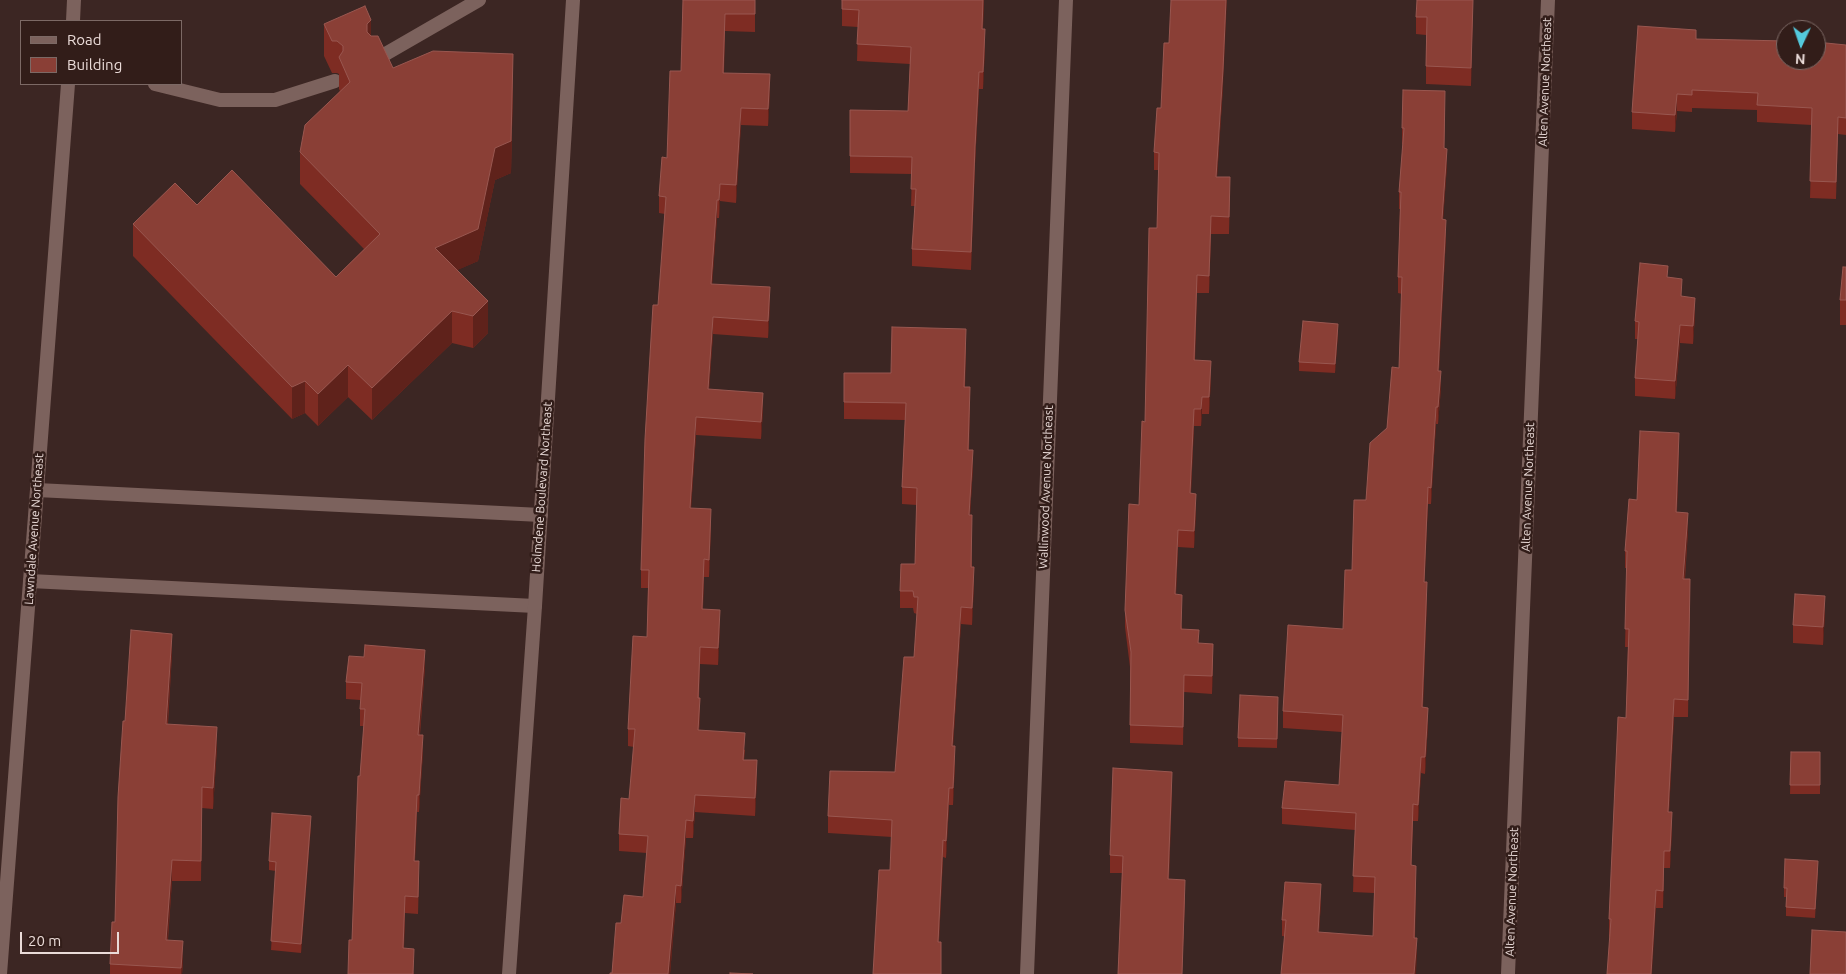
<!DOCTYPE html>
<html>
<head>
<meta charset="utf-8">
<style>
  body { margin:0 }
  #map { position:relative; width:1846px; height:974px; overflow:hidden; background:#3c2623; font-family:Ubuntu,sans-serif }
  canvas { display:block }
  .legend { position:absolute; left:20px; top:20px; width:162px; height:65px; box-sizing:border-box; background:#321d19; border:1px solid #7c6965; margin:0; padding:6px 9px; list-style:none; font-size:15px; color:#eadbd8 }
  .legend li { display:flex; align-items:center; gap:10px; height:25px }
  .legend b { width:25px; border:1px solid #7c6965 }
  .north { position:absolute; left:1776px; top:20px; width:50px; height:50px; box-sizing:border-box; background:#321d19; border:1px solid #7c6965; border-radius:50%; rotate:183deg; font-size:14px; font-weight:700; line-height:20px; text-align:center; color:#eadbd8 }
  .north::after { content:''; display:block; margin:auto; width:18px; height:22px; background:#54cadd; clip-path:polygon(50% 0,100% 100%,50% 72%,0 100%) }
  .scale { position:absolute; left:20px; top:932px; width:99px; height:22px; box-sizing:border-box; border:2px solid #eadbd8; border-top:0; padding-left:6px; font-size:15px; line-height:18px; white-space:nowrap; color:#eadbd8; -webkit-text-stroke:4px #321d19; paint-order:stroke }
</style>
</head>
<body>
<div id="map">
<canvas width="1846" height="974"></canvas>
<ul class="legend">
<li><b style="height:6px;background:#7c625d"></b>Road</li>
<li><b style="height:14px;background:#8a3f36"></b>Building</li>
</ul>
<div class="north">N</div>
<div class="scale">20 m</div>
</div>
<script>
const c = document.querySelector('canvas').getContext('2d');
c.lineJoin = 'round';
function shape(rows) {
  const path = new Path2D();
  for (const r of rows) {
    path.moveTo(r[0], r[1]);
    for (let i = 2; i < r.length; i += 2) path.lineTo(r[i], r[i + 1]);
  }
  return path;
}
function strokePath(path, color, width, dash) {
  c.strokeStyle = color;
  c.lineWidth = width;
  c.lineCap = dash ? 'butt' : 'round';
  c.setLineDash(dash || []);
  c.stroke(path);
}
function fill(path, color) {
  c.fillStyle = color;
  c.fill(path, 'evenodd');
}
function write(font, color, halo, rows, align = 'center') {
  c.font = font + ' Ubuntu,sans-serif';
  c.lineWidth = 5;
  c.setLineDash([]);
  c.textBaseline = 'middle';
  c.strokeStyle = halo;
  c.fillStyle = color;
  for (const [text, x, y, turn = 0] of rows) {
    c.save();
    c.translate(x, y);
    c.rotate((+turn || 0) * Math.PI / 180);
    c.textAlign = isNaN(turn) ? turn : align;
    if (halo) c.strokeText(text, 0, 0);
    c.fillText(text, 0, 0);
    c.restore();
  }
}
const service = shape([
  [375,60,479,0],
  [155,84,220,100,275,100,335,81],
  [37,490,541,515],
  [30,581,535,606]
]);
const minor = shape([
  [73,21,74,0],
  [0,974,68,84],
  [509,974,535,606,573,0],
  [1027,974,1066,0],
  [1508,974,1548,0]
]);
const wall = shape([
  [683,0,755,0,755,32,725,31,724,73,770,92,768,126,741,125,736,203,720,201,719,218,717,218,712,284,770,305,768,338,713,334,709,389,763,410,761,439,696,435,691,508,711,526,709,577,704,577,703,609,720,627,718,665,700,664,699,698,700,716,699,730,745,750,744,760,757,778,755,816,695,812,693,838,686,838,681,903,676,903,670,974,610,974,612,973,621,923,643,897,647,853,619,851,619,834,629,799,634,747,628,746,628,729,647,637,648,588,641,588,641,570,665,214,659,213,659,196,667,158,681,71],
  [842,0,984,0,983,29,985,47,983,89,979,89,975,164,971,270,912,266,912,249,915,206,911,206,912,174,850,173,850,110,908,111,910,64,857,61,858,27,842,26],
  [1473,0,1471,86,1426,84,1426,35,1416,34,1416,17],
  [324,24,371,36,393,68,513,86,511,173,495,180,478,261,457,270,488,333,473,348,452,343,372,420,348,397,318,426,305,413,292,419,133,256,133,224,197,205,336,277,364,249,300,184,300,152,340,91,339,89,339,74,337,73,332,73,324,56],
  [1696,39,1846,45,1846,135,1838,134,1836,199,1810,198,1812,125,1757,122,1757,110,1692,108,1692,112,1677,111,1675,132,1632,129,1632,112],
  [1223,87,1217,177,1230,194,1229,234,1211,234,1209,293,1197,293,1195,360,1211,378,1209,414,1202,414,1201,426,1194,426,1191,493,1196,511,1194,548,1178,547,1176,595,1182,629,1199,643,1213,661,1212,694,1184,692,1183,745,1130,743,1130,667,1125,627,1125,610,1139,505,1145,422,1157,228,1159,170,1154,170,1154,152,1161,108],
  [1445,108,1444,148,1447,165,1443,219,1446,236,1439,371,1441,388,1438,424,1436,424,1431,504,1428,504,1424,582,1427,599,1423,707,1428,724,1425,774,1421,773,1418,821,1413,821,1411,865,1416,882,1415,938,1417,955,1282,936,1282,920,1321,901,1319,933,1373,936,1374,893,1353,892,1355,830,1282,824,1282,808,1339,785,1342,732,1283,728,1283,711,1343,629,1352,570,1366,500,1387,428,1399,368,1402,294,1398,293,1398,277,1400,209,1399,209,1399,192,1403,144,1402,144,1402,128],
  [1846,267,1846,325,1840,325,1840,300],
  [1668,277,1695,315,1693,344,1680,343,1675,399,1635,396,1635,378,1638,339,1635,339,1635,321],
  [1338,333,1335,373,1299,371,1299,362],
  [966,346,965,387,970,404,969,450,973,467,970,515,972,567,974,584,972,625,961,624,953,746,955,763,953,805,949,805,946,858,943,857,939,942,941,974,890,870,892,837,828,833,828,816,895,772,914,657,917,614,914,613,913,608,900,608,900,591,915,564,917,505,902,504,902,487,905,420,844,419,844,373,891,373],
  [1679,450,1677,512,1688,531,1685,579,1690,579,1688,717,1674,717,1669,812,1672,830,1670,868,1664,868,1663,908,1656,908,1609,937,1609,919,1626,718,1628,647,1625,647,1627,568,1625,568,1625,551,1637,500],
  [1825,613,1823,645,1793,643,1793,625],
  [172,654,168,724,217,747,213,809,202,808,201,881,172,881,168,940,183,962,182,974,110,974,110,964,115,922,125,721],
  [425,667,420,735,423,752,419,812,417,812,415,861,419,878,418,914,405,913,404,948,414,974,352,940,360,776,364,726,360,726,360,700,346,699,346,682],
  [1278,706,1277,748,1238,747,1238,738],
  [1791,752,1820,752,1820,794,1790,794],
  [1172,790,1169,879,1185,898,1182,974,1118,974,1122,873,1110,873,1110,855],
  [311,825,301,953,271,950,276,871,269,870,269,861],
  [1818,870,1815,918,1786,916,1786,897,1784,897,1784,888]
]);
const shadedWall = shape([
  [983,0,984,0,982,46,982,29],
  [1226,0,1227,0,1223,87,1216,194,1216,177],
  [1473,0,1471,86,1471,68],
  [371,20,371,52,367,56,367,24],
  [985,29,985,47,983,89,983,72],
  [513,54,513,86,511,173,495,180,478,261,435,280,435,248],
  [979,72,979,89,975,164,971,270,975,147],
  [770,74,770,92,768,126,768,109],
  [1677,94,1677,111,1675,132,1675,115],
  [741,108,741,125,736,203,736,185],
  [1447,149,1447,165,1442,236,1442,219],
  [720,184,720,201,719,218,719,200],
  [717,200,717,218,711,302,711,284],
  [1211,216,1211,234,1209,293,1209,276],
  [1446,220,1446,236,1438,388,1438,371],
  [770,287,770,305,768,338,768,321],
  [1695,298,1695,315,1693,344,1693,326],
  [488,301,488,333,473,348,473,316],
  [452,311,452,343,372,420,372,388],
  [713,317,713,334,708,406,708,389],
  [1338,324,1338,333,1335,373,1335,364],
  [1680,325,1680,343,1675,399,1675,381],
  [1211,361,1211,378,1209,414,1209,397],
  [348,365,348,397,318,426,318,394],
  [1441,371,1441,388,1438,424,1438,407],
  [305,381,305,413,292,419,292,387],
  [970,387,970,404,968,467,968,450],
  [763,393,763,410,761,439,761,422],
  [1202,397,1202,414,1201,426,1201,409],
  [1436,407,1436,424,1431,504,1431,488],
  [1194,409,1194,426,1190,511,1190,493],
  [696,417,696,435,690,525,690,508],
  [1679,433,1679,450,1676,530,1676,512],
  [973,450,973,467,969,532,969,515],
  [1428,487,1428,504,1424,598,1424,582],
  [1196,494,1196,511,1194,548,1194,531],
  [711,509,711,526,709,577,709,560],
  [1688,513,1688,531,1683,596,1683,579],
  [1178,530,1178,547,1175,612,1175,594],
  [704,559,704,577,702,626,702,609],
  [974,567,974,584,972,625,972,608],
  [1427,582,1427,599,1422,724,1422,707],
  [1825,596,1825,613,1823,645,1823,627],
  [961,607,961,624,952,763,952,746],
  [720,610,720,627,718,665,718,648],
  [172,634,172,654,166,744,166,724],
  [1213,644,1213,661,1212,694,1212,676],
  [425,650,425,667,418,752,418,735],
  [700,698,700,716,698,748,698,730],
  [1674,699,1674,717,1668,830,1668,812],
  [1428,708,1428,724,1425,774,1425,757],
  [217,727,217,747,213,809,213,788],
  [423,735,423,752,419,812,419,795],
  [955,746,955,763,953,805,953,788],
  [1421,757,1421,773,1418,821,1418,805],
  [757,760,757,778,755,816,755,798],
  [1172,772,1172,790,1168,897,1168,879],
  [949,788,949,805,946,858,946,841],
  [417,795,417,812,414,878,414,861],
  [695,795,695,812,693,838,693,821],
  [1413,804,1413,821,1411,882,1411,865],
  [1672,812,1672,830,1670,868,1670,851],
  [311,816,311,825,301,953,301,944],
  [686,820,686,838,681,903,681,886],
  [943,840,943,857,938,959,938,942],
  [1664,851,1664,868,1663,908,1663,891],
  [172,860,172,881,166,960,166,940],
  [1321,884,1321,901,1318,949,1318,932],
  [676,885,676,903,670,974,668,974],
  [1656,890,1656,908,1652,974,1651,974],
  [405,896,405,913,403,965,403,948],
  [1417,938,1417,955,1416,974,1414,974],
  [183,941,183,962,182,974,181,974]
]);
const building = shape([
  [683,0,755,0,755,14,725,14,723,73,770,74,768,109,741,108,736,185,720,184,719,200,717,200,711,284,770,287,768,321,713,317,708,389,763,393,761,422,696,417,690,508,711,509,709,560,704,559,702,609,720,610,718,648,700,647,698,698,700,698,698,730,745,733,743,760,757,760,755,798,695,795,693,821,686,820,681,886,676,885,668,974,610,974,610,973,612,973,616,923,621,923,624,895,643,897,648,836,619,834,621,798,629,799,635,729,628,729,633,636,647,637,649,570,641,570,645,439,653,305,658,305,666,197,659,196,662,157,667,158,670,71,681,71,683,0],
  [842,0,983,0,982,29,985,29,983,72,979,72,975,147,971,252,912,249,916,189,911,189,912,157,850,156,850,110,908,111,911,47,857,44,859,10,842,9,842,0],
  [1171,0,1226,0,1223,70,1216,177,1230,177,1229,217,1211,216,1209,276,1197,275,1194,360,1211,361,1209,397,1202,397,1201,409,1194,409,1190,493,1196,494,1194,531,1178,530,1175,594,1182,595,1181,629,1199,630,1198,643,1213,644,1212,676,1184,675,1183,727,1130,725,1131,652,1125,610,1129,504,1139,505,1142,421,1145,422,1149,228,1157,228,1159,153,1154,152,1157,108,1161,108,1164,43,1169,43,1171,0],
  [1417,0,1473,0,1471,68,1426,66,1427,17,1416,17,1417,0],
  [365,6,371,20,367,24,367,32,371,36,378,36,393,68,433,51,513,54,511,141,495,148,478,229,435,248,488,301,473,316,452,311,372,388,348,365,318,394,305,381,292,387,133,224,175,183,197,205,232,170,336,277,380,234,300,152,305,125,350,82,339,57,343,51,343,46,337,41,332,41,324,24,365,6],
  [1638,26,1696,30,1696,39,1786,41,1786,60,1816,60,1816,42,1846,45,1846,118,1838,117,1836,182,1810,181,1812,108,1757,105,1758,93,1692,90,1692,95,1677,94,1675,115,1632,112,1638,26],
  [1403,90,1445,91,1444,148,1447,149,1442,219,1446,220,1438,371,1441,371,1438,407,1436,407,1431,488,1428,487,1424,582,1427,582,1422,707,1428,708,1425,757,1421,757,1418,805,1413,804,1411,865,1416,866,1414,938,1417,938,1414,974,1281,974,1286,920,1282,920,1285,882,1321,884,1318,932,1373,936,1375,877,1353,876,1356,813,1282,808,1285,781,1339,785,1343,715,1283,711,1288,625,1343,629,1345,570,1352,570,1354,500,1366,500,1370,443,1387,428,1392,367,1399,368,1402,277,1398,277,1401,192,1399,192,1404,128,1402,128,1403,90],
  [1640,263,1668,266,1667,277,1682,279,1681,296,1695,298,1693,326,1680,325,1675,381,1635,378,1639,322,1635,321,1640,263],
  [1843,267,1846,267,1846,300,1840,300,1843,267],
  [1303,321,1338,324,1335,364,1299,362,1303,321],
  [892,327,966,329,964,387,970,387,968,450,973,450,969,515,972,515,971,567,974,567,972,608,961,607,952,746,955,746,953,788,949,788,946,841,943,840,938,942,941,942,941,974,873,974,879,870,890,870,892,820,828,816,830,771,895,772,904,657,914,657,918,597,914,597,913,591,900,591,901,564,915,564,917,488,902,487,906,403,844,402,844,373,891,373,892,327],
  [1640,431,1679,433,1676,512,1688,513,1683,579,1690,579,1688,700,1674,699,1668,812,1672,812,1670,851,1664,851,1663,891,1656,890,1651,974,1607,974,1611,919,1609,919,1618,717,1626,718,1629,629,1625,629,1627,551,1625,551,1629,499,1637,500,1640,431],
  [1795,594,1825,596,1823,627,1793,625,1795,594],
  [131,630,172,634,166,724,217,727,213,788,202,787,201,861,172,860,166,940,183,941,181,968,110,964,112,922,115,922,118,797,123,721,125,721,131,630],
  [365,645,425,650,418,735,423,735,419,795,417,795,414,861,419,861,418,897,405,896,403,948,414,949,413,974,348,974,349,940,352,940,358,776,360,776,365,709,360,709,362,683,346,682,349,656,364,657,365,645],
  [1240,695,1278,697,1277,739,1238,738,1240,695],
  [1791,752,1820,752,1820,785,1790,785,1791,752],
  [1113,768,1172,772,1168,879,1185,880,1182,974,1118,974,1123,856,1110,855,1113,768],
  [272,813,311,816,301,944,271,941,276,862,269,861,272,813],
  [1785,859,1818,861,1815,909,1786,907,1787,888,1784,888,1785,859],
  [1812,930,1846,932,1846,974,1810,974,1812,930],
  [730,973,753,974,730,974,730,973]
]);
const streetNames = [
  ["Alten Avenue Northeast",1545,82,-88],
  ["Holmdene Boulevard Northeast",542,487,-86],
  ["Wallinwood Avenue Northeast",1046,487,-88],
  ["Alten Avenue Northeast",1528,487,-88],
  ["Lawndale Avenue Northeast",34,529,-86],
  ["Alten Avenue Northeast",1512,892,-88]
];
strokePath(service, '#7c625d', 14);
strokePath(minor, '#7c625d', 14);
fill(wall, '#7e2c23');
fill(shadedWall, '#5f221b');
fill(building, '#8a3f36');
strokePath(building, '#995750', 1);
write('12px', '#eadbd8', '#321d19', streetNames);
</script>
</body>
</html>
